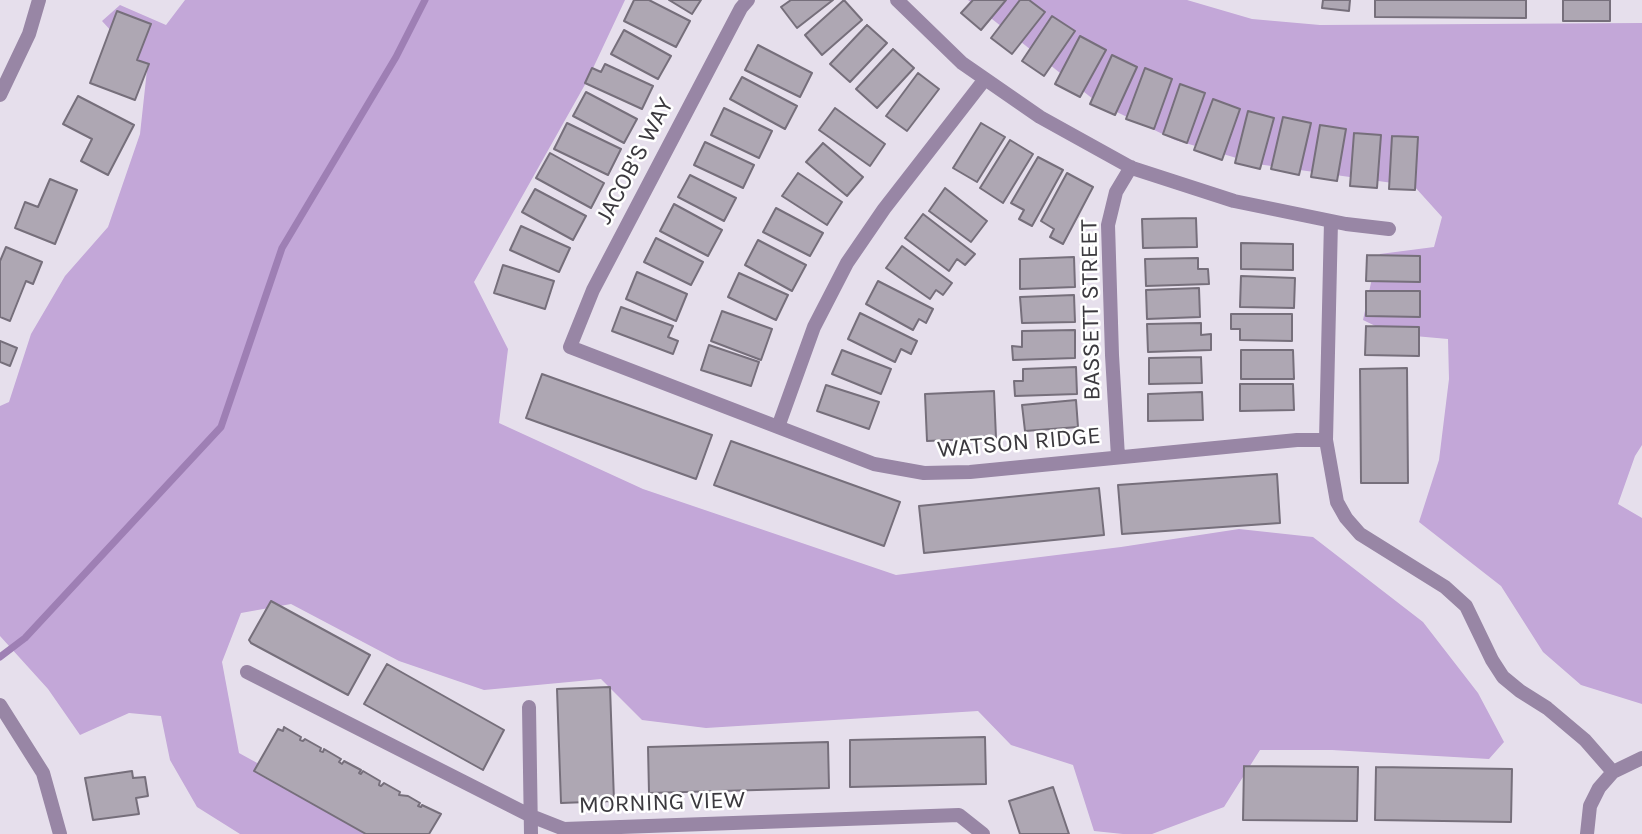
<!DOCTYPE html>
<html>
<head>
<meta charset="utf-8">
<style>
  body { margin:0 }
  canvas { display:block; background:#e6dfec }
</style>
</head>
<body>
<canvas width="1642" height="834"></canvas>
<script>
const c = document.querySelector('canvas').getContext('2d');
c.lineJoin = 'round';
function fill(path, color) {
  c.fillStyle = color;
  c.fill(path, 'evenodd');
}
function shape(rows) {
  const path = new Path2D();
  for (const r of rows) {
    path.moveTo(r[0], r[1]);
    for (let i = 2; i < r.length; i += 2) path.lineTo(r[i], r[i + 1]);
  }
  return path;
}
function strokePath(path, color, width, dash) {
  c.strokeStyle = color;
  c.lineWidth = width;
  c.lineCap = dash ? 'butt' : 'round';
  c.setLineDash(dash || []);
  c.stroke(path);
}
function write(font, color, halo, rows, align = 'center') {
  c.font = font + ' Karla,sans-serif';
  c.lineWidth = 5;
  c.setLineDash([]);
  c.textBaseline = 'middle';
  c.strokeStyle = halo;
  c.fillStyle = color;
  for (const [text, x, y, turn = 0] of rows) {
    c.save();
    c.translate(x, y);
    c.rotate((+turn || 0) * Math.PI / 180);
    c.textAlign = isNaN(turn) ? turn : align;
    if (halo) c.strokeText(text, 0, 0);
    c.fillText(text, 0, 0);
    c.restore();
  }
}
const green = shape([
  [185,0,625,0,587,81,474,282,508,349,499,423,643,489,896,575,1121,547,1239,529,1313,537,1423,622,1478,693,1504,742,1489,759,1332,750,1260,750,1224,807,1152,834,1123,834,1094,831,1073,765,1011,745,978,711,706,728,642,720,601,679,484,690,399,661,291,604,241,613,222,662,239,753,386,834,240,834,197,807,170,760,161,716,129,713,80,735,48,689,0,636,0,406,9,402,31,334,65,276,108,227,140,134,147,70,102,21,120,5,166,25],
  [968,0,1187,0,1252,19,1320,25,1642,23,1642,445,1635,456,1618,504,1642,518,1642,704,1581,685,1543,652,1501,586,1419,522,1439,460,1449,379,1448,339,1392,334,1363,320,1372,278,1380,254,1434,247,1442,217,1414,186,1257,164,1175,140,1098,103]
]);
const stream = shape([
  [0,657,25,638,221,427,282,248,396,57,425,0]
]);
const building = shape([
  [634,0,649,0,690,21,676,47,624,21,634,0],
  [669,0,701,0,692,14,669,0],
  [791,0,833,0,797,28,781,7,791,0],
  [844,0,862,20,822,55,805,35,844,0],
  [973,0,1006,0,981,30,961,13,973,0],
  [1020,0,1029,0,1045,12,1012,54,991,38,1020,0],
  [1323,0,1350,0,1349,11,1322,8,1323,0],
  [1375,0,1526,0,1526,18,1375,17,1375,0],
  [1563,0,1610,0,1610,21,1563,21,1563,0],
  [117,11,151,24,137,60,149,64,135,100,90,83,117,11],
  [1052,16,1075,31,1044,76,1022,61,1052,16],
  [867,25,887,43,850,82,830,64,867,25],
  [624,30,671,56,658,79,611,54,624,30],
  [1080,36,1106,50,1080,97,1055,84,1080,36],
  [758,45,812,73,800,97,745,70,758,45],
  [893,49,914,68,877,108,856,89,893,49],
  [1112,55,1137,67,1115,115,1090,104,1112,55],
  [605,64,653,86,642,109,585,83,592,68,601,72,605,64],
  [1145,68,1172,79,1154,129,1126,119,1145,68],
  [918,73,939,89,907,131,886,116,918,73],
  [742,77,797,106,785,129,730,99,742,77],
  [1180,84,1205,93,1187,143,1163,134,1180,84],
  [586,92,637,119,624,143,573,116,586,92],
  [78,96,134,125,108,175,81,161,92,139,63,124,78,96],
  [1213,99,1240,109,1222,160,1194,150,1213,99],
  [724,108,772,131,759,158,711,135,724,108],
  [835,108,885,144,870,166,819,130,835,108],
  [1248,111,1274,118,1260,169,1235,163,1248,111],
  [1283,117,1311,123,1299,175,1271,169,1283,117],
  [567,123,621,149,608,175,554,149,567,123],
  [981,123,1005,137,977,182,953,168,981,123],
  [1320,125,1346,129,1337,181,1311,177,1320,125],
  [1354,133,1381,135,1377,188,1350,186,1354,133],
  [1392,136,1418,137,1415,190,1389,189,1392,136],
  [1010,140,1033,154,1003,203,980,188,1010,140],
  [705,142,754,165,743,188,694,165,705,142],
  [823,143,863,177,847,196,806,162,823,143],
  [550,153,604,183,591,208,536,178,550,153],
  [1038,157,1063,170,1032,226,1019,219,1024,210,1011,203,1038,157],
  [798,173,842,202,827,225,782,196,798,173],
  [1067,173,1093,187,1063,244,1050,237,1054,229,1041,221,1067,173],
  [690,175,736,198,724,221,678,197,690,175],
  [50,179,77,190,55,244,15,228,25,202,38,207,50,179],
  [945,188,987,221,971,242,929,211,945,188],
  [535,189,586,216,573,240,522,212,535,189],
  [674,204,722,230,708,256,660,231,674,204],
  [776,208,823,233,810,256,763,232,776,208],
  [923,214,975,254,965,265,957,259,949,271,905,238,923,214],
  [1196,218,1197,247,1143,248,1142,219,1196,218],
  [521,226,570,248,559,272,510,250,521,226],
  [656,238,703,262,691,285,644,262,656,238],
  [758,240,806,265,792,291,745,265,758,240],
  [1241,243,1293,244,1293,270,1241,269,1241,243],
  [902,246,952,283,943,295,936,290,930,299,886,268,902,246],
  [6,247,42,262,33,284,26,281,10,321,0,317,0,261,6,247],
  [1367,255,1420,256,1420,282,1366,281,1367,255],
  [1074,257,1075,287,1020,289,1020,259,1074,257],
  [1198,258,1198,269,1208,269,1209,284,1146,286,1145,259,1198,258],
  [503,265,554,281,545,309,494,293,503,265],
  [637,272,687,294,676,321,626,299,637,272],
  [739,273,788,295,776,320,728,297,739,273],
  [1241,276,1295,278,1294,308,1240,307,1241,276],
  [878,281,933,309,926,323,919,319,913,330,866,304,878,281],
  [1199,288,1200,317,1147,319,1146,290,1199,288],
  [1366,291,1420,291,1420,317,1366,316,1366,291],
  [1074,295,1075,322,1022,323,1020,297,1074,295],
  [621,307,673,326,668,337,678,341,673,354,612,331,621,307],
  [722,311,772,329,761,360,711,341,722,311],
  [860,313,917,341,911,354,901,349,895,362,848,339,860,313],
  [1231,314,1292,314,1292,341,1240,340,1240,329,1231,329,1231,314],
  [1201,323,1201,335,1211,334,1211,350,1148,352,1147,324,1201,323],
  [1366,326,1419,327,1419,356,1365,355,1366,326],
  [1075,330,1075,358,1013,360,1012,346,1022,347,1022,331,1075,330],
  [0,341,17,348,10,366,0,362,0,341],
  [709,345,759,362,751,386,701,370,709,345],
  [842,350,891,369,881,394,832,374,842,350],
  [1241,350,1293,350,1294,379,1241,379,1241,350],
  [1201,357,1202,383,1149,384,1149,358,1201,357],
  [1076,367,1077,394,1015,396,1014,381,1023,381,1023,369,1076,367],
  [1407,368,1408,483,1361,483,1360,369,1407,368],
  [542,374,712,435,696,479,526,418,542,374],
  [1240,384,1293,384,1294,410,1240,411,1240,384],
  [826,385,879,402,869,429,817,411,826,385],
  [994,391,996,438,927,441,925,394,994,391],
  [1202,392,1203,420,1148,421,1148,394,1202,392],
  [1076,400,1078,427,1025,431,1022,405,1076,400],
  [731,441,900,502,884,546,714,485,731,441],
  [1277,474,1280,523,1122,534,1118,485,1277,474],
  [1099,488,1104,535,924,553,919,506,1099,488],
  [271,601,370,655,348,695,251,643,249,640,271,601],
  [387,664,504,730,483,770,364,704,387,664],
  [610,687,614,801,561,803,557,689,610,687],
  [284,727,301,737,300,740,303,741,305,739,321,748,320,751,323,752,324,749,341,759,339,762,342,764,344,761,361,770,359,773,361,774,363,771,380,781,379,785,381,786,384,783,400,792,399,795,408,796,420,803,418,806,421,807,422,805,441,814,429,834,366,834,254,771,278,729,283,731,284,727],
  [985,737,986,784,850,787,850,740,985,737],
  [828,742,829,788,649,793,648,747,828,742],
  [1244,766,1358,767,1357,821,1243,820,1244,766],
  [1376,767,1512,769,1511,822,1375,820,1376,767],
  [132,771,133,778,145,777,148,796,136,798,139,814,93,820,85,778,132,771],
  [1053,787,1069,834,1020,834,1009,801,1053,787]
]);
const minor = shape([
  [748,0,741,8,593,290,570,347,874,464,924,473,970,472,1297,440,1326,440],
  [897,0,962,63,1040,117,1132,168,1234,201,1346,224,1389,229],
  [0,95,29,34,39,0],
  [1331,221,1326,440,1337,502,1346,518,1360,534,1445,587,1466,606,1492,660,1503,677,1520,691,1547,708,1585,740,1613,772],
  [778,427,814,327,847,263,884,209,985,79],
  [1118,457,1112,355,1108,225,1116,192,1131,167],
  [247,672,531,816,564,829,959,815,983,834],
  [0,705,43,773,60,834],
  [529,707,531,834],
  [1587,834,1590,806,1599,788,1613,772,1642,758]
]);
const streetNames = [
  ["JACOB'S WAY",635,161,-62],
  ["BASSETT STREET",1091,310,-91],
  ["WATSON RIDGE",1019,443,-5],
  ["MORNING VIEW",662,803,-2]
];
fill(green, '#c3a7d8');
strokePath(stream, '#9e7fb4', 7);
fill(building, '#aea7b3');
strokePath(building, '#766f7b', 2);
strokePath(minor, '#9886a5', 14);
write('24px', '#3b393e', '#fff', streetNames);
</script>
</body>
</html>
